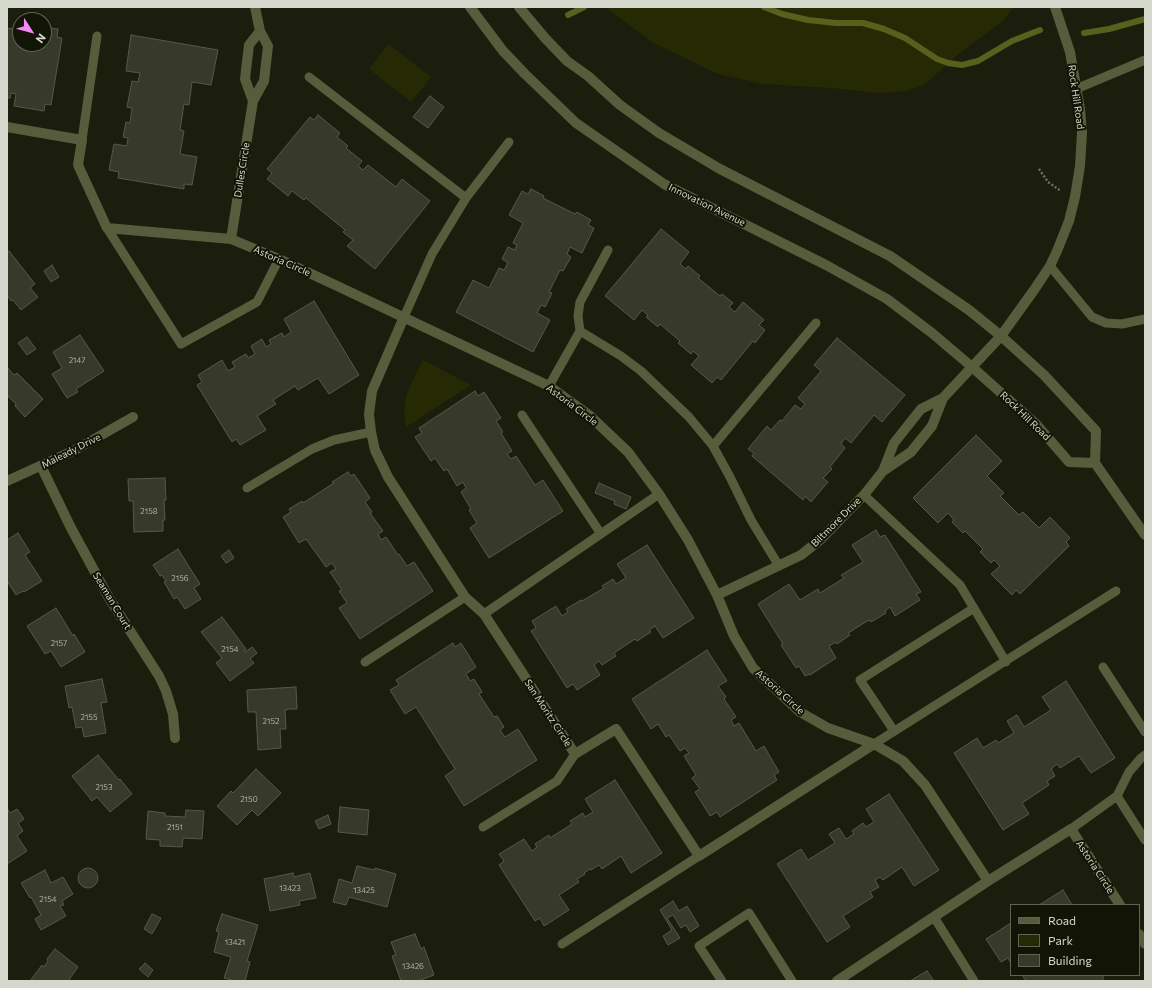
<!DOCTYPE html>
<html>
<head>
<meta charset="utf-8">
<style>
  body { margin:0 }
  #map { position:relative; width:1152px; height:988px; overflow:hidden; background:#1b1e0c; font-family:Commissioner,sans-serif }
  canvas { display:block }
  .frame { position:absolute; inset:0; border:8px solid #d4d7cb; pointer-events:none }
  .legend { position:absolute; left:1010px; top:904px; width:130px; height:72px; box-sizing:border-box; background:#121505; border:1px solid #606354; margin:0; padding:5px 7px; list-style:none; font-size:12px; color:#d4d7cb }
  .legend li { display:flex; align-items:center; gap:8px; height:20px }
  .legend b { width:20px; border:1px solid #606354 }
  .north { position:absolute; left:12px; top:12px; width:40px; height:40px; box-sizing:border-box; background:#121505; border:1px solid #606354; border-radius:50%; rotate:126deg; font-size:11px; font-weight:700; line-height:16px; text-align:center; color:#d4d7cb }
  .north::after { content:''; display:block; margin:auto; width:14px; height:18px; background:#f18af4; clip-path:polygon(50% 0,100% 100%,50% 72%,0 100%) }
</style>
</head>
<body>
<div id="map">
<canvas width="1152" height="988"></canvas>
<div class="frame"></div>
<ul class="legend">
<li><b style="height:5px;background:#575d3c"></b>Road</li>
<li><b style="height:11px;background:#262a04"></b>Park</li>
<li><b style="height:11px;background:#373a28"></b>Building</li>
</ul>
<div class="north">N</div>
</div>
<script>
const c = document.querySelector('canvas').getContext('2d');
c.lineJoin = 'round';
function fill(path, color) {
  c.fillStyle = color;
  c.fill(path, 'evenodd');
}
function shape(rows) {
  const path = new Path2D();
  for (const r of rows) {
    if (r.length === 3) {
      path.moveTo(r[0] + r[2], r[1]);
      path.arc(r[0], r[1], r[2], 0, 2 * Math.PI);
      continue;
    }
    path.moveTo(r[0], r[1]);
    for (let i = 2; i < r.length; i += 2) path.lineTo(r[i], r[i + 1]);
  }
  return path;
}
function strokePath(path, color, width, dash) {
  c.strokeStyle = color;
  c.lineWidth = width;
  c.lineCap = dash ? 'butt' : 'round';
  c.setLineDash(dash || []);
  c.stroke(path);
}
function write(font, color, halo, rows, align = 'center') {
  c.font = font + ' Commissioner,sans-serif';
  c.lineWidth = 4;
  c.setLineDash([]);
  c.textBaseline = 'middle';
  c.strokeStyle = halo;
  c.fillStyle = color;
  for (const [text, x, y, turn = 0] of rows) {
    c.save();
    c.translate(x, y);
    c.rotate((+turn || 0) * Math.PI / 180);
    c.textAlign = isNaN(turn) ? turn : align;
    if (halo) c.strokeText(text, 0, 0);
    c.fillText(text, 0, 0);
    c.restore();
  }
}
const green = shape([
  [605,7,1014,7,1004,20,961,52,924,85,906,91,879,93,832,88,764,84,718,74,654,43],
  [388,44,431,77,411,102,369,69],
  [423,360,471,385,406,427,404,413,406,397,411,384]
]);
const stream = shape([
  [764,7,782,14,808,20,836,23,863,23,884,29,905,38,937,59,948,63,962,65,978,61,1012,41,1040,30],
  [568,15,584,7],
  [1084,33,1109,29,1145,19]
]);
const building = shape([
  [44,27,58,29,57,37,62,38,51,105,45,104,44,111,14,106,16,94,11,93,10,98,7,98,7,28,20,30,20,44,44,44,44,27],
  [131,35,218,50,211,85,192,82,189,105,184,104,180,130,184,131,180,154,197,157,192,185,184,184,184,189,118,178,119,172,109,170,114,144,127,146,128,138,123,137,126,122,130,123,132,108,127,107,132,81,138,82,140,73,126,71,131,35],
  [430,96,444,107,428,128,413,117,430,96],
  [318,115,340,133,337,137,348,146,346,148,362,161,358,166,363,170,368,165,396,187,402,179,430,201,375,269,347,246,353,240,343,232,345,230,306,198,304,200,292,191,288,196,267,179,272,173,267,169,310,117,314,120,318,115],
  [531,189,544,196,543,198,575,214,577,212,591,220,588,225,594,228,582,253,570,247,567,254,571,257,563,271,560,270,549,292,552,293,545,307,541,305,537,313,550,320,533,352,456,312,473,280,489,288,499,268,504,270,508,263,502,259,508,247,515,250,517,245,513,243,523,223,509,215,522,191,528,194,531,189],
  [661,229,689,252,680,264,686,269,688,266,700,276,698,278,720,296,722,294,733,303,729,307,735,312,743,302,764,320,759,325,765,330,755,343,753,341,721,380,717,377,712,383,691,365,699,356,693,351,691,354,678,343,680,341,660,324,658,327,646,317,648,315,642,310,634,320,605,296,661,229],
  [9,251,35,284,30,288,38,297,21,310,13,300,11,301,7,295,7,253,9,251],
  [52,265,59,277,51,282,44,271,52,265],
  [314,301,359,375,329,394,318,378,298,390,295,386,273,400,276,404,257,416,266,430,240,445,236,439,232,442,197,385,202,382,198,375,222,360,228,371,235,367,232,362,246,354,248,358,255,354,251,346,262,339,266,347,271,344,269,340,282,333,284,337,291,332,284,319,314,301],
  [80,335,104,371,76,389,78,392,67,398,52,374,62,368,53,352,80,335],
  [27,337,36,349,27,355,18,343,27,337],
  [837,338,905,395,882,422,874,415,851,443,845,438,841,444,845,448,830,467,832,469,823,478,828,482,811,502,805,496,803,500,752,456,754,453,748,449,767,426,771,430,780,420,782,421,795,405,801,409,805,404,798,398,821,371,814,365,837,338],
  [7,367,14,375,17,373,43,399,25,417,15,406,16,404,7,395,7,367],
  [475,391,478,396,484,392,501,418,496,421,503,432,501,433,512,451,507,454,511,459,516,456,535,485,543,480,563,511,489,558,470,528,477,523,469,510,471,509,461,492,466,488,463,482,457,486,447,469,444,471,435,458,431,461,415,437,422,433,419,428,475,391],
  [976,435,1002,461,987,476,1004,493,1000,496,1019,515,1023,512,1039,528,1050,517,1070,538,1066,542,1069,546,1020,594,1016,590,1012,595,991,574,1000,566,994,560,991,563,980,552,983,549,965,531,963,533,952,522,954,520,948,513,938,523,913,498,976,435],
  [348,472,351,476,354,474,370,498,365,502,372,512,370,513,383,531,378,534,381,540,386,537,398,555,399,554,407,566,414,562,433,591,360,639,339,608,347,603,339,591,342,590,330,572,336,569,332,563,326,567,306,539,299,543,283,517,291,512,289,509,302,501,303,503,334,483,332,482,348,472],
  [165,478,166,500,164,500,165,520,163,520,163,531,134,532,133,501,129,501,128,479,165,478],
  [599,483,631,497,626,509,614,504,615,501,595,493,599,483],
  [876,530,880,537,885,535,921,592,916,594,920,600,895,616,890,607,885,611,886,613,871,622,869,620,848,633,850,635,837,644,836,642,829,646,836,658,810,675,809,674,805,676,799,666,796,668,781,645,783,644,758,604,789,584,800,600,818,589,820,593,844,578,841,575,863,562,852,545,876,530],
  [18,533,30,552,25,555,42,581,24,592,23,591,16,595,7,581,7,540,18,533],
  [647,545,694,618,663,638,655,626,649,630,651,632,637,641,635,639,614,653,616,656,602,665,599,661,594,665,600,675,577,690,573,684,567,688,531,631,536,628,532,621,556,606,562,616,568,612,566,609,581,600,582,601,604,588,602,586,613,579,616,584,626,578,617,564,647,545],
  [178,549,200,584,194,588,201,599,185,609,177,597,174,599,164,582,166,581,162,575,160,576,153,565,178,549],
  [229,550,234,558,226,563,221,556,229,550],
  [56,608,73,636,74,634,85,652,61,667,51,651,45,654,27,626,56,608],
  [222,617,246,649,244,650,245,652,252,647,257,653,250,659,254,663,230,681,216,663,222,658,201,632,222,617],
  [453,643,455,647,461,643,476,667,466,674,470,681,474,679,482,692,479,694,494,717,497,716,504,727,500,730,505,737,518,729,537,760,464,806,445,776,455,769,416,707,405,714,390,690,399,685,396,680,453,643],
  [707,650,727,681,718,686,726,697,724,699,736,717,731,720,734,726,739,723,756,751,764,746,779,772,774,775,777,780,720,817,717,812,710,816,695,792,700,789,692,778,696,775,684,756,689,753,685,748,680,751,669,735,666,737,658,724,651,729,632,699,707,650],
  [102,679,107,702,101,703,106,733,84,737,82,727,76,728,72,707,69,708,65,686,102,679],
  [1066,681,1115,758,1091,773,1079,756,1060,768,1057,764,1051,769,1055,776,1047,781,1049,785,1022,803,1029,814,1003,830,954,753,977,738,983,748,996,740,998,743,1014,733,1007,721,1017,715,1024,727,1051,710,1042,697,1066,681],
  [296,687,297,709,287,709,287,710,285,710,286,729,280,729,281,748,258,750,256,712,248,712,247,690,296,687],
  [98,755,119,780,120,779,132,794,110,812,97,797,92,801,72,776,98,755],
  [256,769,281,793,258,816,252,810,237,825,217,806,231,791,233,793,256,769],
  [615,780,662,853,631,873,621,856,602,869,599,865,591,870,590,869,584,873,585,874,577,879,579,882,559,895,569,910,544,926,540,918,535,921,499,865,504,861,499,854,524,839,532,851,537,847,535,844,549,835,550,838,572,824,570,821,583,813,585,817,593,812,585,799,615,780],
  [889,794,939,870,914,886,902,867,883,880,880,877,875,880,879,887,870,892,873,897,843,916,850,927,827,942,777,864,801,849,808,860,835,843,829,834,839,828,846,839,854,834,852,831,863,823,866,827,874,822,866,809,889,794],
  [340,807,369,810,367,835,338,832,340,807],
  [7,808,10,813,17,809,24,819,18,823,23,831,17,836,27,851,7,864,7,808],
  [186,810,204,811,202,839,183,838,182,847,160,846,160,840,146,839,148,811,165,813,165,816,185,817,186,810],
  [328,815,331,824,319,829,315,821,328,815],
  [357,866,374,870,375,868,396,874,387,907,349,897,346,905,333,902,339,879,352,883,357,866],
  [88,878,10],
  [45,870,51,883,63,877,73,894,62,901,64,905,60,906,66,916,41,930,35,919,41,915,31,897,30,898,21,883,45,870],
  [293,873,294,877,310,873,316,898,299,901,300,905,270,911,264,879,293,873],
  [1063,890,1072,905,1039,905,1063,890],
  [673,901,679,911,687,906,699,926,690,932,686,925,681,928,673,915,667,918,680,938,668,945,663,936,672,930,660,910,673,901],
  [152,914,161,918,152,934,144,929,152,914],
  [222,914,258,925,247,961,250,962,245,981,235,981,224,978,231,957,214,952,219,932,216,931,222,914],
  [1011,923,1011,963,1008,958,1001,962,986,939,1011,923],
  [415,934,421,949,424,947,434,975,418,981,401,981,392,956,396,955,391,942,415,934],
  [55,949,78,967,68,981,30,981,42,965,44,967,48,961,47,959,55,949],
  [145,963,153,970,148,977,139,969,145,963],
  [927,971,934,981,910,981,927,971],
  [1022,975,1102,975,1104,978,1101,981,1026,981,1022,975]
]);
const path = shape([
  [1039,169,1048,182,1061,191]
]);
const service = shape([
  [309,77,466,198],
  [1076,89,1145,60],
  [82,140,97,36],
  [107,228,181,344,257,302,279,259],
  [1050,266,1092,317,1106,323,1122,324,1145,319],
  [404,317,432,254,466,198,509,142],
  [580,331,578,316,580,302,608,250],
  [549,386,580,331,621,356,641,371,689,417,713,446,730,477,751,520,779,566],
  [522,415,601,534],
  [713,446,816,323],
  [247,488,312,449,334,440,371,432],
  [864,495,960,585,1006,662],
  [484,614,659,494],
  [365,662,465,597],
  [1103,667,1145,732],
  [894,731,860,680,974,608],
  [874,744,1116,591],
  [1117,796,1145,840],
  [483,827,557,781,575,754],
  [1071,829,1117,796,1129,772,1141,758,1145,755],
  [934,917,974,981],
  [562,944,699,856],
  [722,981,699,946,749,913,792,981]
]);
const minor = shape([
  [253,101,245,79,246,70,249,45,260,31],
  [7,127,82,140,78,165,107,228,231,239,279,259,333,284,549,386,589,415,628,452,659,494,688,540,717,595,734,636,753,668,800,712,828,728,874,744,903,761,925,785,988,881],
  [231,239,253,101,264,81,268,46,260,31,255,7],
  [404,317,372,391,369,414,371,432,375,450,388,477,465,597,484,614,575,754,616,729,699,856,874,744],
  [41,466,71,528,109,598,159,676,166,691,173,714,175,738],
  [883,471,894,443,921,409,943,398,1001,336,1034,290,1050,266,1057,251,1069,221,1075,197,1080,166,1082,133,1080,109,1070,52,1055,7],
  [7,481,75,450,133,417],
  [717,595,801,555,820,540,864,495,883,471,911,452,932,426,943,398],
  [1139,934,1145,944],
  [837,981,988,881,1071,829,1120,905]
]);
const tertiary = shape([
  [470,7,503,51,525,74,576,123,664,184,826,265,887,299,932,333,972,367,1036,424,1069,462,1095,463],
  [519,7,545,38,567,61,588,76,620,105,659,133,720,169,890,256,969,310,1001,336,1044,375,1096,431,1095,463,1145,535]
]);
const numberNames = [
  ["2147",77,360],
  ["2158",149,511],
  ["2156",180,578],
  ["2157",59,643],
  ["2154",230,649],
  ["2155",89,717],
  ["2152",271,721],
  ["2153",104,787],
  ["2150",249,799],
  ["2151",175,827],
  ["13423",290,888],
  ["13425",364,890],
  ["2154",48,899],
  ["13421",235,942],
  ["13426",413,966]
];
const streetNames = [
  ["Rock Hill Road",1076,97,82],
  ["Dulles Circle",242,170,-81],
  ["Innovation Avenue",707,205,26],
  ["Astoria Circle",282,261,24],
  ["Astoria Circle",572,405,37],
  ["Rock Hill Road",1025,416,44],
  ["Maleady Drive",71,451,-27],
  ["Biltmore Drive",836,522,-45],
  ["Seaman Court",112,601,59],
  ["Astoria Circle",780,692,42],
  ["San Moritz Circle",548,713,57],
  ["Astoria Circle",1095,867,57]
];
fill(green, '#262a04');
strokePath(stream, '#58601e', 6);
fill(building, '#373a28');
strokePath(building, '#565946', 1);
strokePath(path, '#707364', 2.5, [2, 2]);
strokePath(service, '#575d3c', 9);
strokePath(minor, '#575d3c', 10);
strokePath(tertiary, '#575d3c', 10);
write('8px', '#adb0a2', null, numberNames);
write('10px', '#d4d7cb', '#121505', streetNames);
</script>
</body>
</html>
